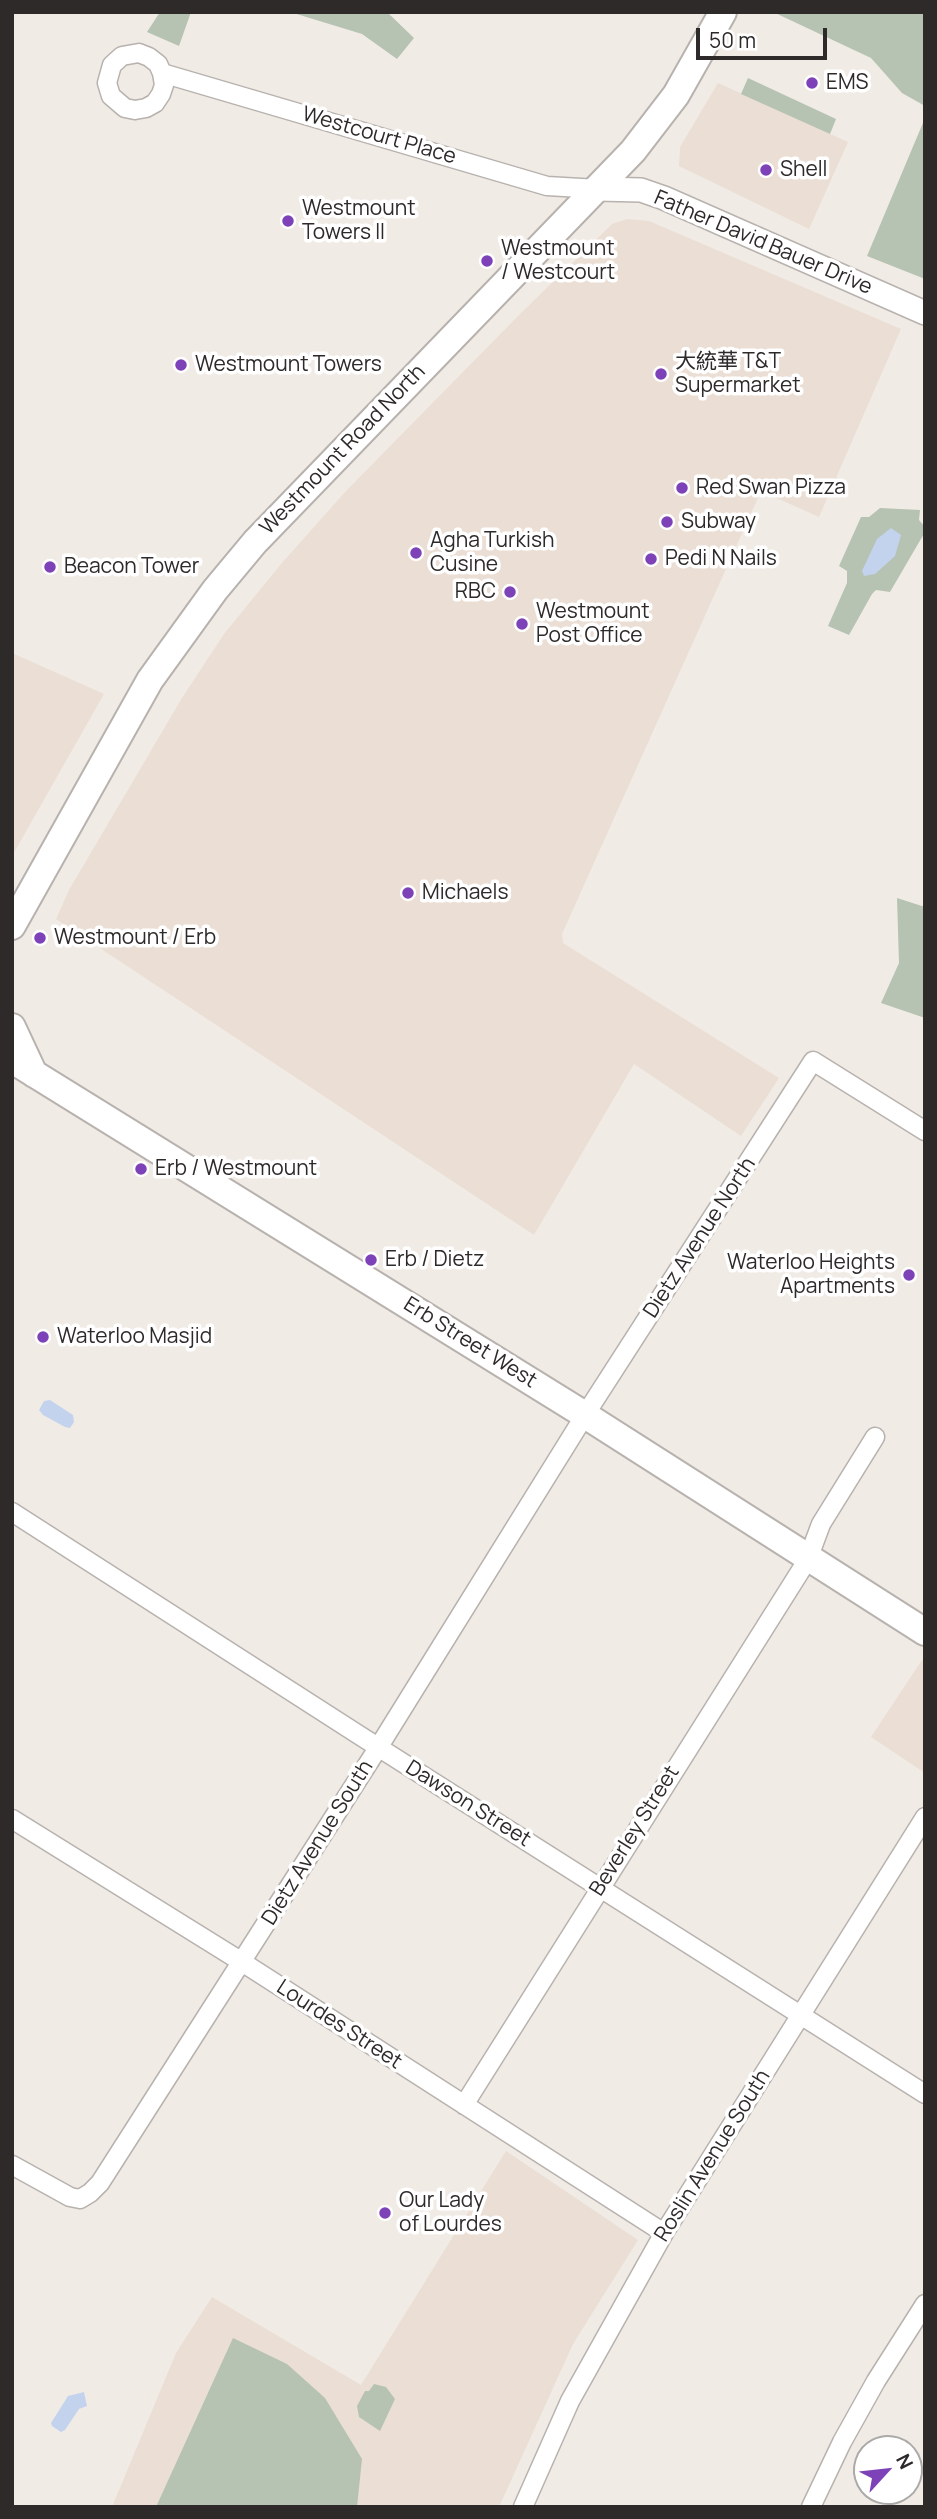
<!DOCTYPE html>
<html>
<head>
<meta charset="utf-8">
<style>
  body { margin:0 }
  #map { position:relative; width:937px; height:2519px; overflow:hidden; background:#f1ebe6; font-family:Manrope,sans-serif }
  canvas { display:block }
  .frame { position:absolute; inset:0; border:14px solid #2d2a29; pointer-events:none }
  .north { position:absolute; left:853px; top:2435px; width:70px; height:70px; box-sizing:border-box; background:#fff; border:2px solid #abaaa9; border-radius:50%; rotate:63deg; font-size:19px; font-weight:700; line-height:28px; text-align:center; color:#2d2a29 }
  .north::after { content:''; display:block; margin:auto; width:24px; height:32px; background:#7e42b8; clip-path:polygon(50% 0,100% 100%,50% 72%,0 100%) }
  .scale { position:absolute; left:696px; top:28px; width:131px; height:32px; box-sizing:border-box; border:4px solid #2d2a29; border-top:0; padding-left:9px; font-size:21px; line-height:24px; white-space:nowrap; color:#2d2a29; -webkit-text-stroke:5px #fff; paint-order:stroke }
</style>
</head>
<body>
<div id="map">
<canvas width="937" height="2519"></canvas>
<div class="frame"></div>
<div class="north">N</div>
<div class="scale">50 m</div>
</div>
<script>
const c = document.querySelector('canvas').getContext('2d');
c.lineJoin = 'round';
function fill(path, color) {
  c.fillStyle = color;
  c.fill(path, 'evenodd');
}
function shape(rows) {
  const path = new Path2D();
  for (const r of rows) {
    path.moveTo(r[0], r[1]);
    for (let i = 2; i < r.length; i += 2) path.lineTo(r[i], r[i + 1]);
  }
  return path;
}
function strokePath(path, color, width, dash) {
  c.strokeStyle = color;
  c.lineWidth = width;
  c.lineCap = dash ? 'butt' : 'round';
  c.setLineDash(dash || []);
  c.stroke(path);
}
function write(font, color, halo, rows, align = 'center') {
  c.font = font + ' Manrope,"Noto Sans SC",sans-serif';
  c.lineWidth = 7;
  c.setLineDash([]);
  c.textBaseline = 'middle';
  c.strokeStyle = halo;
  c.fillStyle = color;
  for (const [text, x, y, turn = 0] of rows) {
    c.save();
    c.translate(x, y);
    c.rotate((+turn || 0) * Math.PI / 180);
    c.textAlign = isNaN(turn) ? turn : align;
    if (halo) c.strokeText(text, 0, 0);
    c.fillText(text, 0, 0);
    c.restore();
  }
}
const built = shape([
  [718,83,848,142,809,229,679,166,680,147],
  [627,219,649,221,901,329,819,517,761,491,562,934,563,943,779,1078,741,1136,634,1064,534,1235,56,919,69,890,182,698,224,634,281,564,346,491,520,314,604,232,612,224],
  [12,653,104,694,12,856],
  [922,1660,925,1662,925,1773,871,1737],
  [506,2151,638,2240,573,2344,499,2507,112,2507,176,2353,212,2297,361,2385]
]);
const green = shape([
  [160,12,191,12,179,46,147,32],
  [290,12,387,12,414,38,397,59,362,34],
  [773,12,925,12,925,106,902,93,871,58],
  [748,78,836,119,830,134,741,94],
  [925,118,925,279,867,256],
  [880,508,920,510,919,520,925,527,925,532,890,592,876,590,872,594,849,635,828,626,847,583,847,571,839,566,861,517,869,517],
  [897,898,925,907,925,1018,881,1003,899,963],
  [233,2338,287,2364,325,2398,362,2459,357,2507,156,2507],
  [374,2384,386,2387,395,2399,380,2431,359,2417,357,2406,365,2391,369,2391]
]);
const water = shape([
  [891,528,901,535,895,556,875,574,864,576,862,571,877,539],
  [50,1400,73,1415,74,1422,70,1428,65,1427,43,1415,39,1410,44,1401],
  [84,2392,87,2406,79,2409,65,2430,61,2432,52,2426,51,2423,68,2396]
]);
const minor = shape([
  [162,73,164,85,161,94,155,103,146,108,135,110,125,108,111,96,107,83,112,65,122,56,139,53,149,57,158,64,162,73,547,186,598,189],
  [12,1512,359,1735,925,2094],
  [12,1819,242,1962,664,2233],
  [464,2105,808,1559,821,1524,875,1437],
  [12,2165,70,2197,80,2199,90,2193,100,2183,378,1748,585,1415,813,1061,925,1131],
  [523,2507,570,2401,664,2233,925,1817],
  [811,2507,842,2442,876,2381,925,2304]
]);
const tertiary = shape([
  [598,189,641,190,664,198,925,313]
]);
const secondary = shape([
  [12,926,150,680,215,590,255,542,633,151,676,95,723,12],
  [12,1027,34,1074],
  [12,1060,585,1415,925,1632]
]);
const markers = [
  [812,83,7,"#7e42b8"],
  [766,170,7,"#7e42b8"],
  [288,221,7,"#7e42b8"],
  [487,261,7,"#7e42b8"],
  [181,365,7,"#7e42b8"],
  [661,374,7,"#7e42b8"],
  [682,488,7,"#7e42b8"],
  [667,522,7,"#7e42b8"],
  [416,553,7,"#7e42b8"],
  [651,559,7,"#7e42b8"],
  [50,567,7,"#7e42b8"],
  [510,592,7,"#7e42b8"],
  [522,624,7,"#7e42b8"],
  [408,893,7,"#7e42b8"],
  [40,938,7,"#7e42b8"],
  [141,1169,7,"#7e42b8"],
  [371,1260,7,"#7e42b8"],
  [909,1275,7,"#7e42b8"],
  [43,1337,7,"#7e42b8"],
  [385,2213,7,"#7e42b8"]
];
const poiNames = [
  ["EMS",826,83],
  ["Shell",780,170],
  ["Westmount",302,209],
  ["Towers II",302,233],
  ["Westmount",501,249],
  ["/ Westcourt",501,273],
  ["大統華 T&T",675,362],
  ["Supermarket",675,386],
  ["Westmount Towers",195,365],
  ["Red Swan Pizza",696,488],
  ["Subway",681,522],
  ["Agha Turkish",430,541],
  ["Cusine",430,565],
  ["Pedi N Nails",665,559],
  ["Beacon Tower",64,567],
  ["RBC",496,592,"right"],
  ["Westmount",536,612],
  ["Post Office",536,636],
  ["Michaels",422,893],
  ["Westmount / Erb",54,938],
  ["Erb / Westmount",155,1169],
  ["Erb / Dietz",385,1260],
  ["Waterloo Heights",895,1263,"right"],
  ["Apartments",895,1287,"right"],
  ["Waterloo Masjid",57,1337],
  ["Our Lady",399,2201],
  ["of Lourdes",399,2225]
];
const streetNames = [
  ["Westcourt Place",379,136,16],
  ["Father David Bauer Drive",763,243,23],
  ["Westmount Road North",343,450,-46],
  ["Dietz Avenue North",700,1238,-57],
  ["Erb Street West",470,1343,32],
  ["Dawson Street",468,1804,32],
  ["Beverley Street",635,1831,-58],
  ["Dietz Avenue South",318,1843,-58],
  ["Lourdes Street",339,2025,33],
  ["Roslin Avenue South",713,2156,-58]
];
fill(built, '#ebded4');
fill(green, '#b6c3b2');
fill(water, '#c4d3ed');
strokePath(minor, '#b8b2ae', 21);
strokePath(tertiary, '#b8b2ae', 26);
strokePath(secondary, '#b8b2ae', 30);
strokePath(minor, '#fff', 18);
strokePath(tertiary, '#fff', 23);
strokePath(secondary, '#fff', 26);
for (const [x, y, r, color] of markers) {
  const dot = new Path2D();
  dot.arc(x, y, r, 0, 2 * Math.PI);
  c.fillStyle = color;
  c.fill(dot);
  strokePath(dot, '#fff', 2.5);
}
write('21px', '#2d2a29', '#fff', poiNames, 'left');
write('21px', '#2d2a29', '#fff', streetNames);
</script>
</body>
</html>
